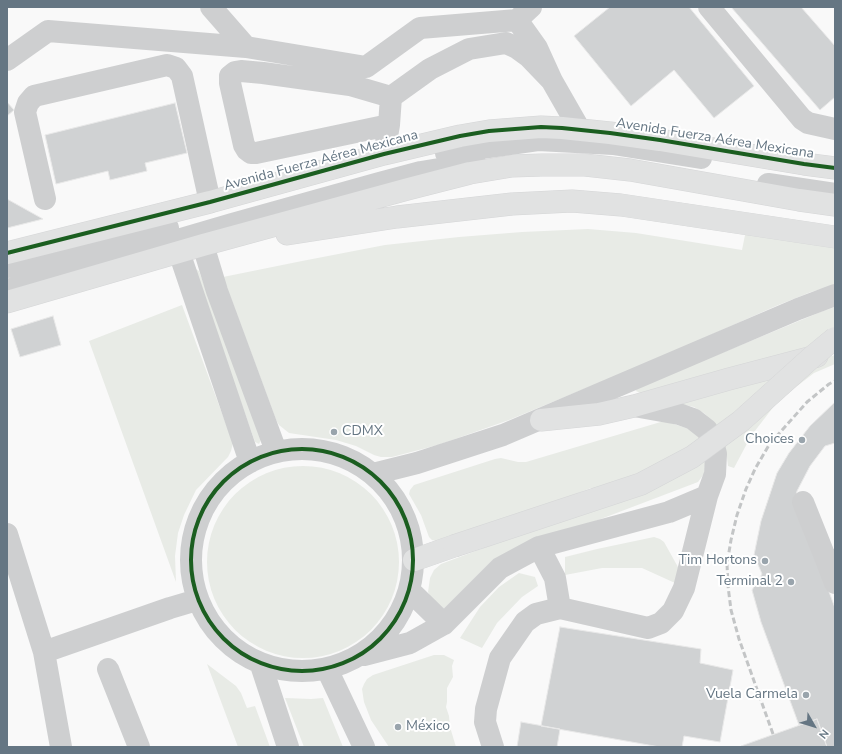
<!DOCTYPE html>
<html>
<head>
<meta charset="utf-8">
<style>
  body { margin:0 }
  #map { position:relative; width:842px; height:754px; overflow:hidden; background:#f9f9f9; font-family:"Nunito Sans",sans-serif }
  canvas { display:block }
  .frame { position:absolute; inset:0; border:8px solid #657683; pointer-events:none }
  .north { position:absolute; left:794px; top:706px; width:40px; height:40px; -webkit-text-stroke:3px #fff; paint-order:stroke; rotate:129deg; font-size:11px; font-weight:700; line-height:16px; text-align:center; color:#657683 }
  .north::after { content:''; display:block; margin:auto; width:14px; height:18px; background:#657683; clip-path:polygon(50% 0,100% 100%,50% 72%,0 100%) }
</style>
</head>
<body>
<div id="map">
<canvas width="842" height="754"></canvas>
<div class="frame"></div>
<div class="north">N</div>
</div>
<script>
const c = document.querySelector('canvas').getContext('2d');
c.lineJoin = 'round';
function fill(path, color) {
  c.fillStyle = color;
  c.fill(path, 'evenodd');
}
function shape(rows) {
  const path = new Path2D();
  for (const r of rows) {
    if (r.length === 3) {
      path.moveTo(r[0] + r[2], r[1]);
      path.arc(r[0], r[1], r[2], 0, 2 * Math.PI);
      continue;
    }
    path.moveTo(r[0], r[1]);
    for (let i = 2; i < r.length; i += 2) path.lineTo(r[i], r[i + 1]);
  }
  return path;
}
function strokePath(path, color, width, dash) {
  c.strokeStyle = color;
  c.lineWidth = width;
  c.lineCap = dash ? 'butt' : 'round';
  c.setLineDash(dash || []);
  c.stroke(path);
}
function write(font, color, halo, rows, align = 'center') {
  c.font = font + ' "Nunito Sans",sans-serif';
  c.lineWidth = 4;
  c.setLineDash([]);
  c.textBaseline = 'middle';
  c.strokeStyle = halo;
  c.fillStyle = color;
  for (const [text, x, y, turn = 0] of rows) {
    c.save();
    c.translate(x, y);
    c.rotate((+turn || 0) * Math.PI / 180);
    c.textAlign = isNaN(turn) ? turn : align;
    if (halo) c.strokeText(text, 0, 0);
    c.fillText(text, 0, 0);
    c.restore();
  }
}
const green = shape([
  [749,215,835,228,835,285,811,292,776,306,659,358,509,420,438,445,392,457,381,457,374,455,356,446,336,440,289,433,279,425,276,420,223,277,302,261,385,245,459,237,522,232,588,229,636,233,742,250],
  [196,269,199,271,261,440,259,444,255,442,195,273],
  [182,305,233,443,231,451,228,457,196,490,184,515,178,533,175,556,176,582,89,341],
  [835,307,835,337,807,348,740,367,640,393,636,391,637,388,823,311],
  [835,355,835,364,814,373,778,401,751,436,734,468,728,466,727,458,723,443,715,426,705,414,694,407,676,403],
  [664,421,696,431,706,452,704,474,698,482,585,525,448,608,443,608,430,596,428,592,430,578,434,570,441,564,598,505,591,488,542,507,436,541,432,540,429,537,421,515,409,494,410,490,414,485,495,459,501,458,518,462,526,462],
  [303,562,96],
  [654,537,660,539,664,542,683,576,675,583,642,568,602,568,565,575,565,557,597,549],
  [519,573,535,577,538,586,522,597,497,623,482,648,460,638,480,607,499,587],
  [434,655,444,655,454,660,452,666,453,677,447,688,447,702,446,707,449,716,450,727,456,747,389,747,371,720,364,702,362,689,364,684,367,679,373,675],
  [207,664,236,686,241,693,247,708,255,706,270,747,238,747],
  [285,698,311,699,323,698,343,747,304,747]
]);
const building = shape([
  [610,7,689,7,754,86,714,118,674,70,631,106,574,36,610,7],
  [731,7,801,7,835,46,835,97,820,110,731,7],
  [7,102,14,110,7,116,7,102],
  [175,103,187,153,145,163,147,171,110,180,108,171,56,184,45,135,175,103],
  [7,199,43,219,7,228,7,199],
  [53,316,61,345,20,357,11,329,53,316],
  [835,402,835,443,825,446,810,466,797,491,795,500,835,608,835,747,827,747,817,719,799,725,761,622,752,590,762,574,754,555,761,521,777,473,789,453,810,426,835,402],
  [560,627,701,649,700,663,733,670,720,742,684,736,682,747,660,747,541,726,560,627],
  [817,719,827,747,740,747,741,746,817,719],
  [521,722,560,729,557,747,517,747,521,722]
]);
const minor = shape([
  [211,7,246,47],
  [531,7,517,20,537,48,552,81,580,130],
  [709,7,802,119,808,123,835,129],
  [7,60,48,31,246,47,366,67,420,28,517,20],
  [389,125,256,153,251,153,247,150,244,145,230,83,230,76,235,72,241,71,263,73,350,85,391,97],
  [446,153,538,140,613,144,701,158],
  [384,154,389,125,391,97,430,69,469,49,506,43,517,48,528,56,552,81],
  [768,184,835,194],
  [45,199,25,112,28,103,34,96,167,65,176,68,182,76,210,202],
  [203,245,217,291,276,451],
  [179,252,250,462],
  [7,267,168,228],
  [7,290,232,224,379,183,421,172,475,163],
  [302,560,111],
  [373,474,417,463,503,435,798,309,835,295],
  [803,502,827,562],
  [7,534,44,652],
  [539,547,555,578,560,608],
  [835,560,827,562,835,583],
  [409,590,444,624],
  [364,655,410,643,444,624,500,568,539,547,669,512,707,496,715,474,716,454,713,442,707,430,693,419,679,414,634,406],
  [261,665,288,747],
  [108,669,139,747],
  [327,669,364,747],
  [61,747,44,652,170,608,197,600],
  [493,747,485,722,486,709,500,658,525,622,536,614,560,608,648,628,661,623,673,611,684,588,707,496]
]);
const major = shape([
  [287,234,397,217,512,204,572,201,621,205,835,237],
  [7,253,210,202,384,154,460,136,489,131,541,127,562,128,610,133,660,140,804,164,835,168],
  [7,302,203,245,408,189,470,173,512,166,542,165,585,165,630,170,799,200,835,205],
  [541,420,599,414,634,406,729,379,817,356],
  [414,560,454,546]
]);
const rail = shape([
  [773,734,739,639,731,610,728,586,727,564,731,540,737,515,746,489,755,469,769,445,807,402,829,384,835,381]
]);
const majorBridge = shape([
  [454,546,641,484,692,457,741,421,812,357,835,338]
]);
const cycleway = shape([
  [7,253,210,202,384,154,460,136,489,131,541,127,562,128,610,133,660,140,804,164,835,168],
  [302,560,111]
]);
const markers = [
  [334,432,4,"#99a4ac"],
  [802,440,4,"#99a4ac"],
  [765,561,4,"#99a4ac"],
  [791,582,4,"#99a4ac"],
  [806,695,4,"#99a4ac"],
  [398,727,4,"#99a4ac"]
];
const streetNames = [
  ["Avenida Fuerza Aérea Mexicana",715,139,9],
  ["Avenida Fuerza Aérea Mexicana",321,161,-15]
];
const poiNames = [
  ["CDMX",342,432,"left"],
  ["Choices",794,440],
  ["Tim Hortons",757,561],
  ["Terminal 2",783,582],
  ["Vuela Carmela",798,695],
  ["México",406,727,"left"]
];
fill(green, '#e8ebe6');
fill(building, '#d0d2d3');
strokePath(building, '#e8e8e8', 1);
strokePath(major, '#d5d6d7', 23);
strokePath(minor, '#cecfd0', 22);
strokePath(major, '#e1e2e2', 22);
strokePath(rail, '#c3c5c6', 3, [6, 3]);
strokePath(majorBridge, '#d5d6d7', 23, []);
strokePath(majorBridge, '#e1e2e2', 22);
strokePath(cycleway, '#1b5e20', 4);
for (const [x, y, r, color] of markers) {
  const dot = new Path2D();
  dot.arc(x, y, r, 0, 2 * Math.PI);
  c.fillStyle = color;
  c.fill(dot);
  strokePath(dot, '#fff', 1.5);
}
write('14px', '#657683', '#fff', streetNames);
write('14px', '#657683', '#fff', poiNames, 'right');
</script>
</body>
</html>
